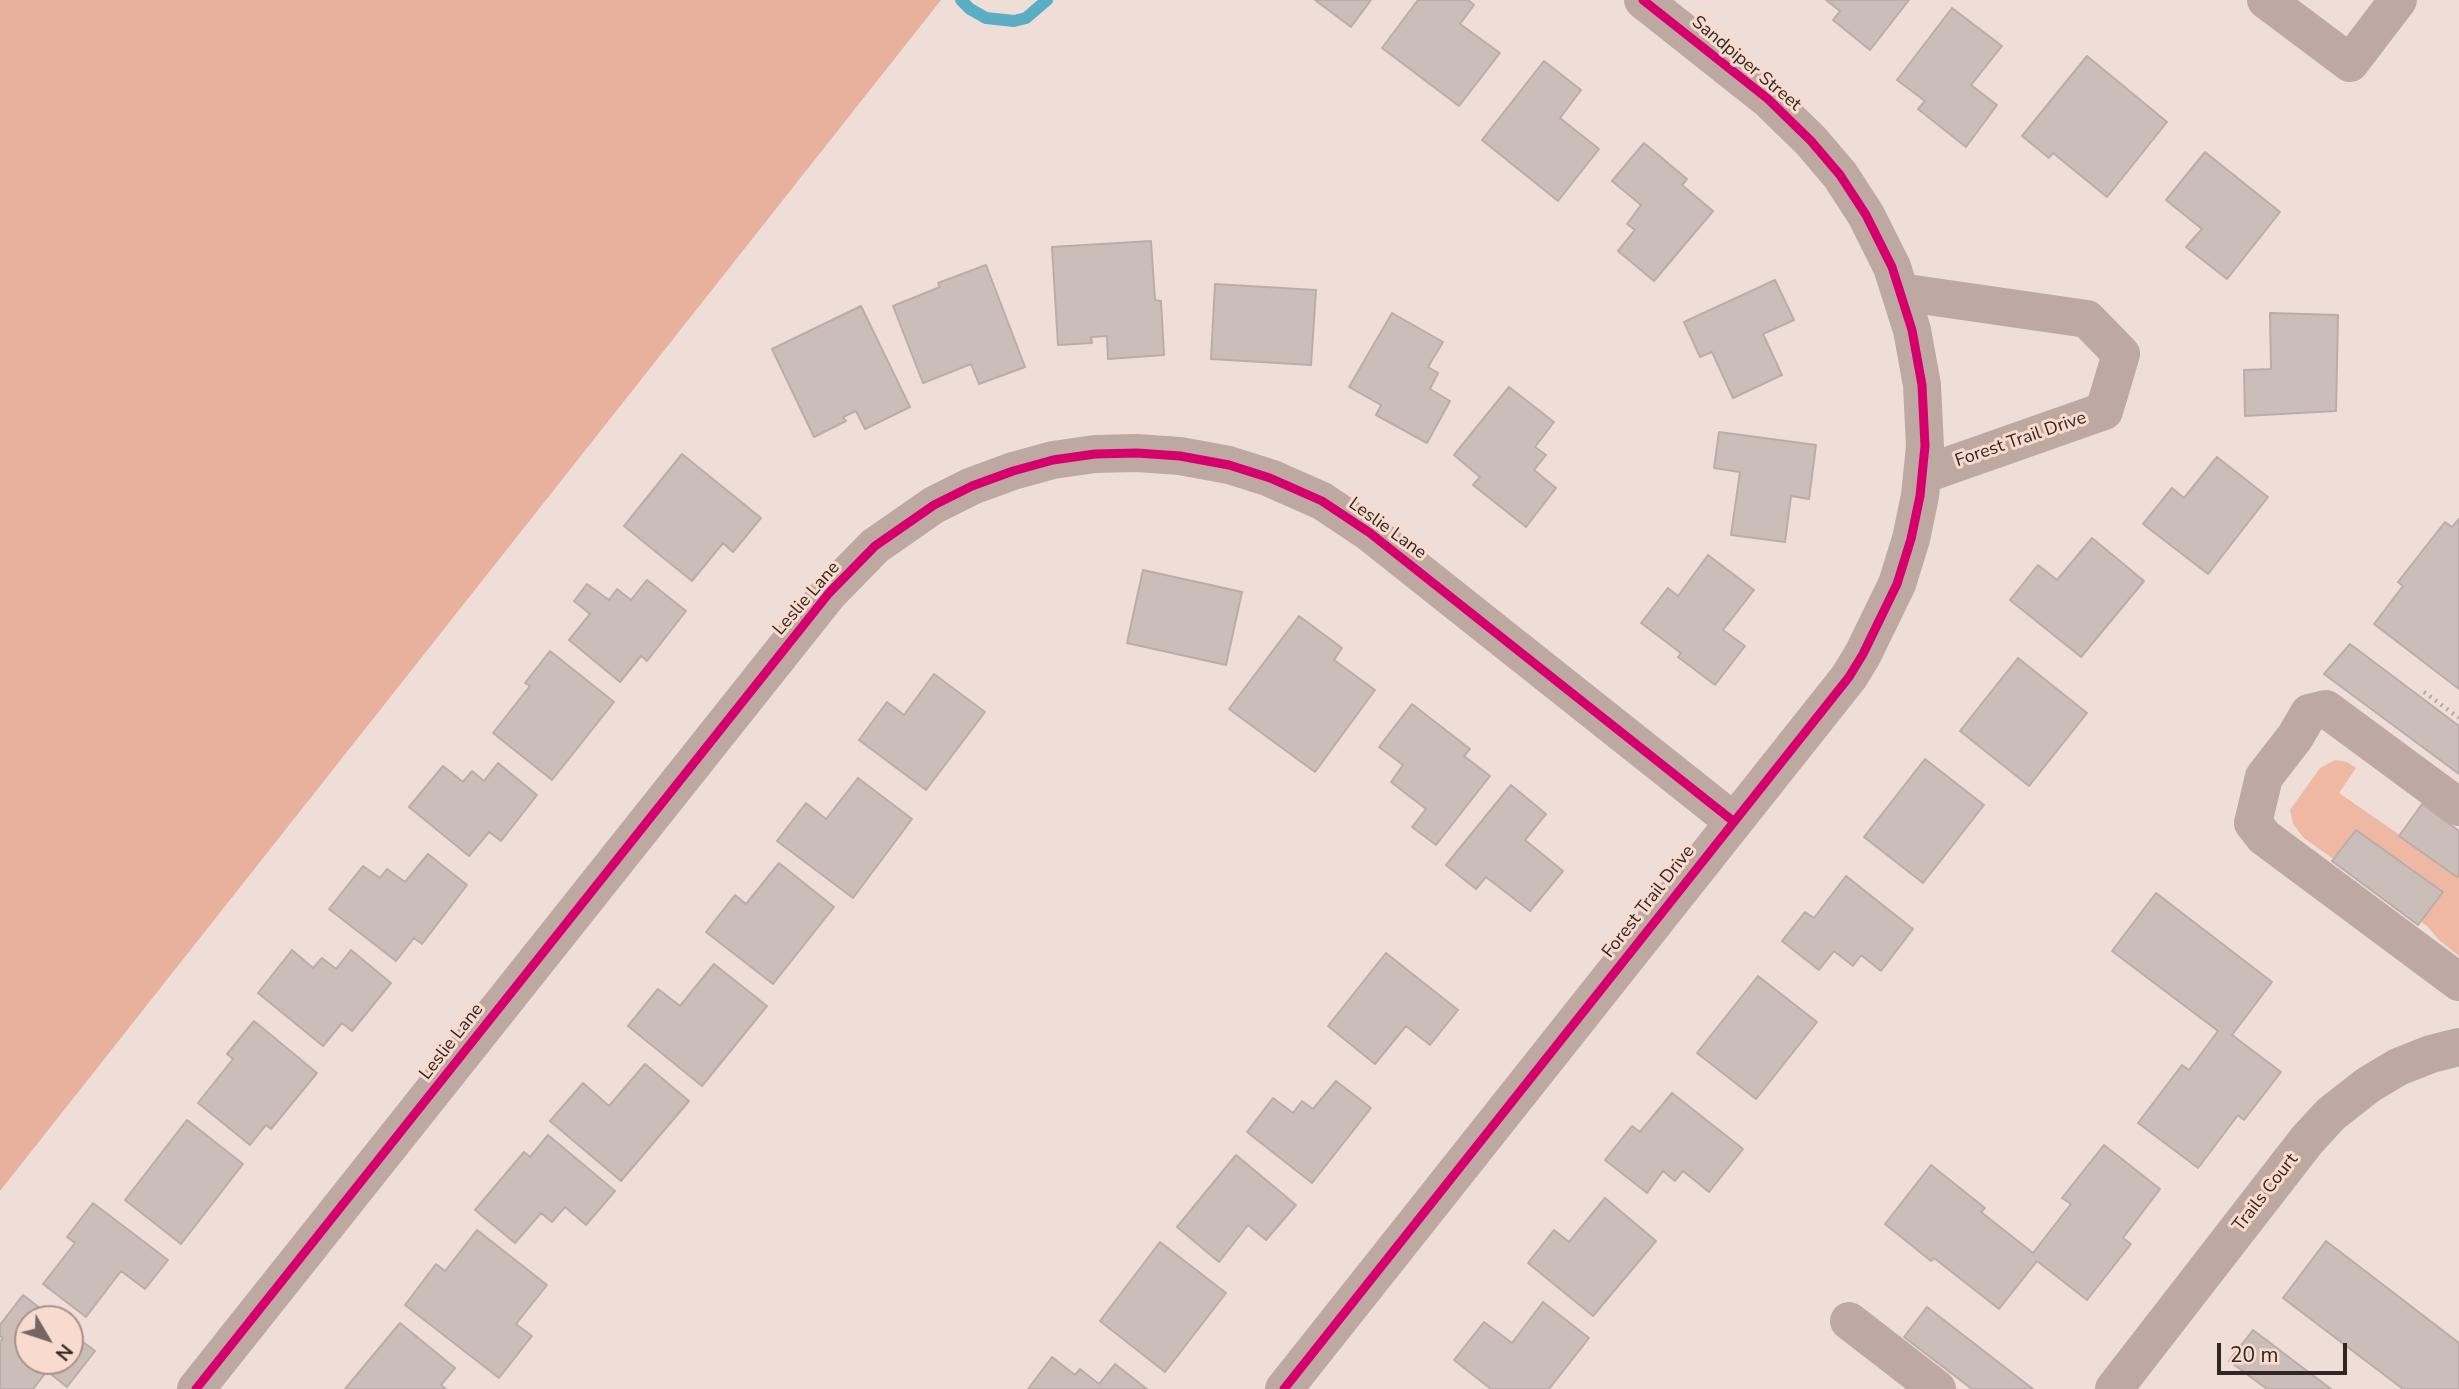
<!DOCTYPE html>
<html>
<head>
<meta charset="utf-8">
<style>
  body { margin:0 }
  #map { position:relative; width:2459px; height:1389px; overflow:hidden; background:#efded8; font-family:"Nunito Sans",sans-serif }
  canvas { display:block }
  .north { position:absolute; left:14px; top:1305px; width:70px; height:70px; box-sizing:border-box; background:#f9dace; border:2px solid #a99289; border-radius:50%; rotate:129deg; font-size:19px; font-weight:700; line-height:28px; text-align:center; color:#312621 }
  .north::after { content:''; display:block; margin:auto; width:24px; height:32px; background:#746661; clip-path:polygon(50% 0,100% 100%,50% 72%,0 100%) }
  .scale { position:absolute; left:2217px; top:1343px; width:130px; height:32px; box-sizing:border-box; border:4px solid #312621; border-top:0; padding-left:9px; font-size:21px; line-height:24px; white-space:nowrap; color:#312621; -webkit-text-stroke:5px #f9dace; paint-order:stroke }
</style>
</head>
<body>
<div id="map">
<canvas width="2459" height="1389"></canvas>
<div class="north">N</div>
<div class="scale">20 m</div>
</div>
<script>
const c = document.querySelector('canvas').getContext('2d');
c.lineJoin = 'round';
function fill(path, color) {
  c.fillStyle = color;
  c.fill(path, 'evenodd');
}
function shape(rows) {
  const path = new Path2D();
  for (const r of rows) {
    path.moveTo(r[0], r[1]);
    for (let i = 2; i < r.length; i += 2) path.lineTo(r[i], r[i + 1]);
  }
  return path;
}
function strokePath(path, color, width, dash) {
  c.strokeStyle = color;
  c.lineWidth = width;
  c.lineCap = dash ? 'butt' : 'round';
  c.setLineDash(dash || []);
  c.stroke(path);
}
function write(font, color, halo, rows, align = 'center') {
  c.font = font + ' "Nunito Sans",sans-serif';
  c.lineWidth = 6;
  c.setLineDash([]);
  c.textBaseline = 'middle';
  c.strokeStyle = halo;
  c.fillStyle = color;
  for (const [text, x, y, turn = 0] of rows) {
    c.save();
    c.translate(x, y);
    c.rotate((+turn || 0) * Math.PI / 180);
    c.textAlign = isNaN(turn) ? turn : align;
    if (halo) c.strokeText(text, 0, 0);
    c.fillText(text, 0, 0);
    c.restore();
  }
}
const green = shape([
  [2335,760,2347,762,2356,768,2339,793,2459,876,2459,956,2439,940,2427,926,2304,838,2293,824,2290,810,2320,768]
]);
const forest = shape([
  [0,0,941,0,0,1191]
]);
const stream = shape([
  [961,0,970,9,986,18,1014,21,1026,18,1047,0]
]);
const building = shape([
  [1315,0,1371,0,1351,27,1315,0],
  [1418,0,1468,0,1474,5,1460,24,1500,53,1459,106,1382,48,1418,0],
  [1826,0,1909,0,1870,50,1833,20,1840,11,1826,0],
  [1952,8,2002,46,1971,85,1997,105,1966,147,1918,109,1925,101,1897,80,1952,8],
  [2087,56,2167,122,2107,197,2053,153,2049,158,2022,136,2087,56],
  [1544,61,1581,90,1560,118,1599,149,1558,201,1482,140,1544,61],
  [1644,143,1687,179,1682,185,1713,211,1654,281,1618,251,1635,230,1627,224,1641,205,1612,181,1644,143],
  [2205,152,2280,212,2227,279,2186,247,2202,229,2166,200,2205,152],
  [1151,241,1155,300,1161,301,1164,355,1108,359,1107,336,1091,337,1092,343,1058,345,1052,247,1151,241],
  [986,265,1025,367,979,384,971,364,923,383,893,306,940,287,938,283,986,265],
  [1775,280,1794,320,1763,334,1782,375,1733,398,1712,352,1700,357,1684,322,1775,280],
  [1215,284,1316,290,1311,365,1211,359,1215,284],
  [861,306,910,407,865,429,856,411,843,417,846,421,814,437,772,349,861,306],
  [1392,313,1443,342,1428,367,1438,373,1430,389,1450,401,1427,443,1376,415,1381,405,1349,387,1392,313],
  [2270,313,2338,315,2336,411,2245,416,2244,370,2271,369,2270,313],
  [1509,387,1554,422,1535,447,1546,455,1534,470,1556,488,1526,527,1473,485,1480,477,1454,455,1509,387],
  [1719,432,1816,445,1809,499,1791,496,1785,542,1731,535,1740,472,1714,468,1719,432],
  [682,454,761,518,733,552,723,543,692,581,624,526,682,454],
  [2217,457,2268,497,2208,574,2143,524,2172,488,2184,498,2217,457],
  [2459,519,2459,689,2374,624,2403,586,2398,582,2445,522,2452,527,2459,519],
  [2092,538,2144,581,2081,657,2010,600,2038,565,2057,580,2092,538],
  [1708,555,1754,590,1723,630,1745,646,1715,685,1678,657,1681,653,1641,623,1668,588,1678,596,1708,555],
  [1143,570,1242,592,1226,665,1127,643,1143,570],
  [647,580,686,611,647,661,641,656,620,682,569,640,590,614,574,601,587,584,609,600,617,589,631,600,647,580],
  [1299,616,1342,648,1334,660,1375,690,1315,772,1229,709,1299,616],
  [2350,644,2459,726,2459,774,2324,674,2350,644],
  [550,651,614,702,552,780,493,733,530,686,525,683,550,651],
  [2018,658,2087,713,2029,786,1960,731,2018,658],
  [934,674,985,712,926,790,859,740,887,702,904,715,934,674],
  [1412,704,1470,749,1464,756,1490,776,1436,845,1412,827,1426,809,1391,782,1403,765,1379,747,1412,704],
  [1925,759,1984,805,1923,883,1864,837,1925,759],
  [498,763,537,795,501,841,489,832,469,856,409,807,443,766,463,782,472,771,484,781,498,763],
  [858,778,912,819,853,898,777,841,806,803,826,819,858,778],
  [1511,785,1546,814,1525,840,1563,871,1530,911,1486,877,1476,889,1446,865,1511,785],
  [2422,804,2459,831,2459,875,2457,877,2399,836,2422,804],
  [2356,830,2443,892,2418,925,2332,861,2356,830],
  [428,854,467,885,422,944,414,938,396,961,329,909,363,866,380,878,387,869,405,882,428,854],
  [779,863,834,907,773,984,706,932,735,895,746,904,779,863],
  [1846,876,1913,929,1881,971,1861,955,1853,966,1834,951,1819,970,1782,941,1805,912,1814,918,1846,876],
  [2156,893,2272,982,2232,1035,2281,1072,2244,1120,2238,1115,2198,1168,2138,1123,2182,1065,2189,1070,2218,1031,2112,951,2156,893],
  [292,950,313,968,322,958,336,969,351,950,391,983,352,1031,342,1023,323,1046,258,993,292,950],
  [1386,953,1458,1010,1430,1045,1406,1026,1375,1064,1328,1026,1386,953],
  [714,964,767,1006,702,1086,628,1026,658,989,680,1006,714,964],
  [1758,976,1817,1022,1756,1099,1697,1053,1758,976],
  [254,1021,317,1073,271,1129,266,1125,250,1145,198,1103,233,1059,227,1054,254,1021],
  [645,1064,689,1101,621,1181,550,1121,583,1083,609,1106,645,1064],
  [1336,1081,1371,1108,1312,1183,1247,1132,1273,1098,1293,1113,1302,1101,1313,1109,1336,1081],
  [1672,1093,1743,1149,1709,1192,1683,1171,1675,1181,1663,1171,1647,1193,1605,1160,1632,1126,1640,1132,1672,1093],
  [187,1120,243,1164,181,1244,125,1200,187,1120],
  [548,1135,615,1191,586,1225,565,1207,552,1222,541,1213,515,1243,475,1210,524,1152,530,1157,548,1135],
  [2104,1145,2160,1189,2123,1238,2131,1244,2087,1300,2037,1261,1999,1309,1934,1258,1931,1261,1885,1224,1931,1165,1985,1208,1981,1212,2033,1253,2071,1204,2062,1198,2104,1145],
  [1236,1155,1296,1205,1266,1240,1248,1225,1219,1262,1177,1227,1236,1155],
  [1605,1198,1656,1241,1593,1316,1528,1263,1554,1230,1569,1242,1605,1198],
  [93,1203,168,1260,145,1289,121,1271,86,1317,43,1284,75,1243,67,1237,93,1203],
  [477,1230,547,1285,516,1324,532,1336,499,1378,405,1305,436,1264,445,1271,477,1230],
  [2326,1241,2459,1343,2459,1389,2403,1389,2283,1298,2326,1241],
  [1160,1242,1226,1293,1165,1372,1100,1321,1160,1242],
  [23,1295,54,1319,28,1319,28,1361,70,1361,70,1332,95,1351,67,1387,47,1371,33,1389,0,1389,0,1342,3,1338,0,1336,0,1325,23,1295],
  [1543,1302,1589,1338,1549,1389,1491,1389,1454,1360,1484,1322,1512,1343,1543,1302],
  [1927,1307,2033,1389,1972,1389,1904,1337,1927,1307],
  [400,1323,455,1368,441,1385,446,1389,345,1389,400,1323],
  [2253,1330,2331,1389,2267,1389,2229,1361,2253,1330],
  [1052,1357,1075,1375,1080,1369,1099,1384,1115,1364,1147,1389,1028,1389,1052,1357]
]);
const path = shape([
  [2424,692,2459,718]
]);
const minor = shape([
  [2266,0,2350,63,2398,0],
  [1900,292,2087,319,2121,354,2104,411,1922,475],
  [2459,807,2326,709,2309,713,2295,737,2264,777,2253,823,2264,837,2459,982],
  [1849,1321,1937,1389],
  [196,1389,829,593,875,546,934,505,972,486,1013,471,1053,460,1095,454,1137,453,1180,456,1229,465,1270,478,1322,501,1370,533,1733,821],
  [1284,1389,1849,677,1863,654,1897,584,1911,539,1920,496,1925,446,1922,385,1912,330,1892,267,1866,215,1840,175,1811,141,1768,99,1643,0],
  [2114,1389,2307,1140,2331,1114,2368,1085,2398,1067,2431,1054,2459,1047]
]);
const cycleway = shape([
  [196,1389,829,593,875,546,934,505,972,486,1013,471,1053,460,1095,454,1137,453,1180,456,1229,465,1270,478,1322,501,1370,533,1733,821],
  [1284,1389,1849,677,1863,654,1897,584,1911,539,1920,496,1925,446,1922,385,1912,330,1892,267,1866,215,1840,175,1811,141,1768,99,1643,0]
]);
const streetNames = [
  ["Sandpiper Street",1746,64,40],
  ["Forest Trail Drive",2021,440,-19],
  ["Leslie Lane",1387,529,36],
  ["Leslie Lane",807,599,-49],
  ["Forest Trail Drive",1649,902,-52],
  ["Leslie Lane",452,1042,-52],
  ["Trails Court",2266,1193,-52]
];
fill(green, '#eeb8a3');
fill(forest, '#e7b19d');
strokePath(stream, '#5aaec4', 12);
fill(building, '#cbbeb9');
strokePath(building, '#baada9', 2);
strokePath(path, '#b7a7a2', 4.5, [2, 5]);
strokePath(minor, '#bea9a2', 38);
strokePath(cycleway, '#d6006c', 9);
write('18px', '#312621', '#f9dace', streetNames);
</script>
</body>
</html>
